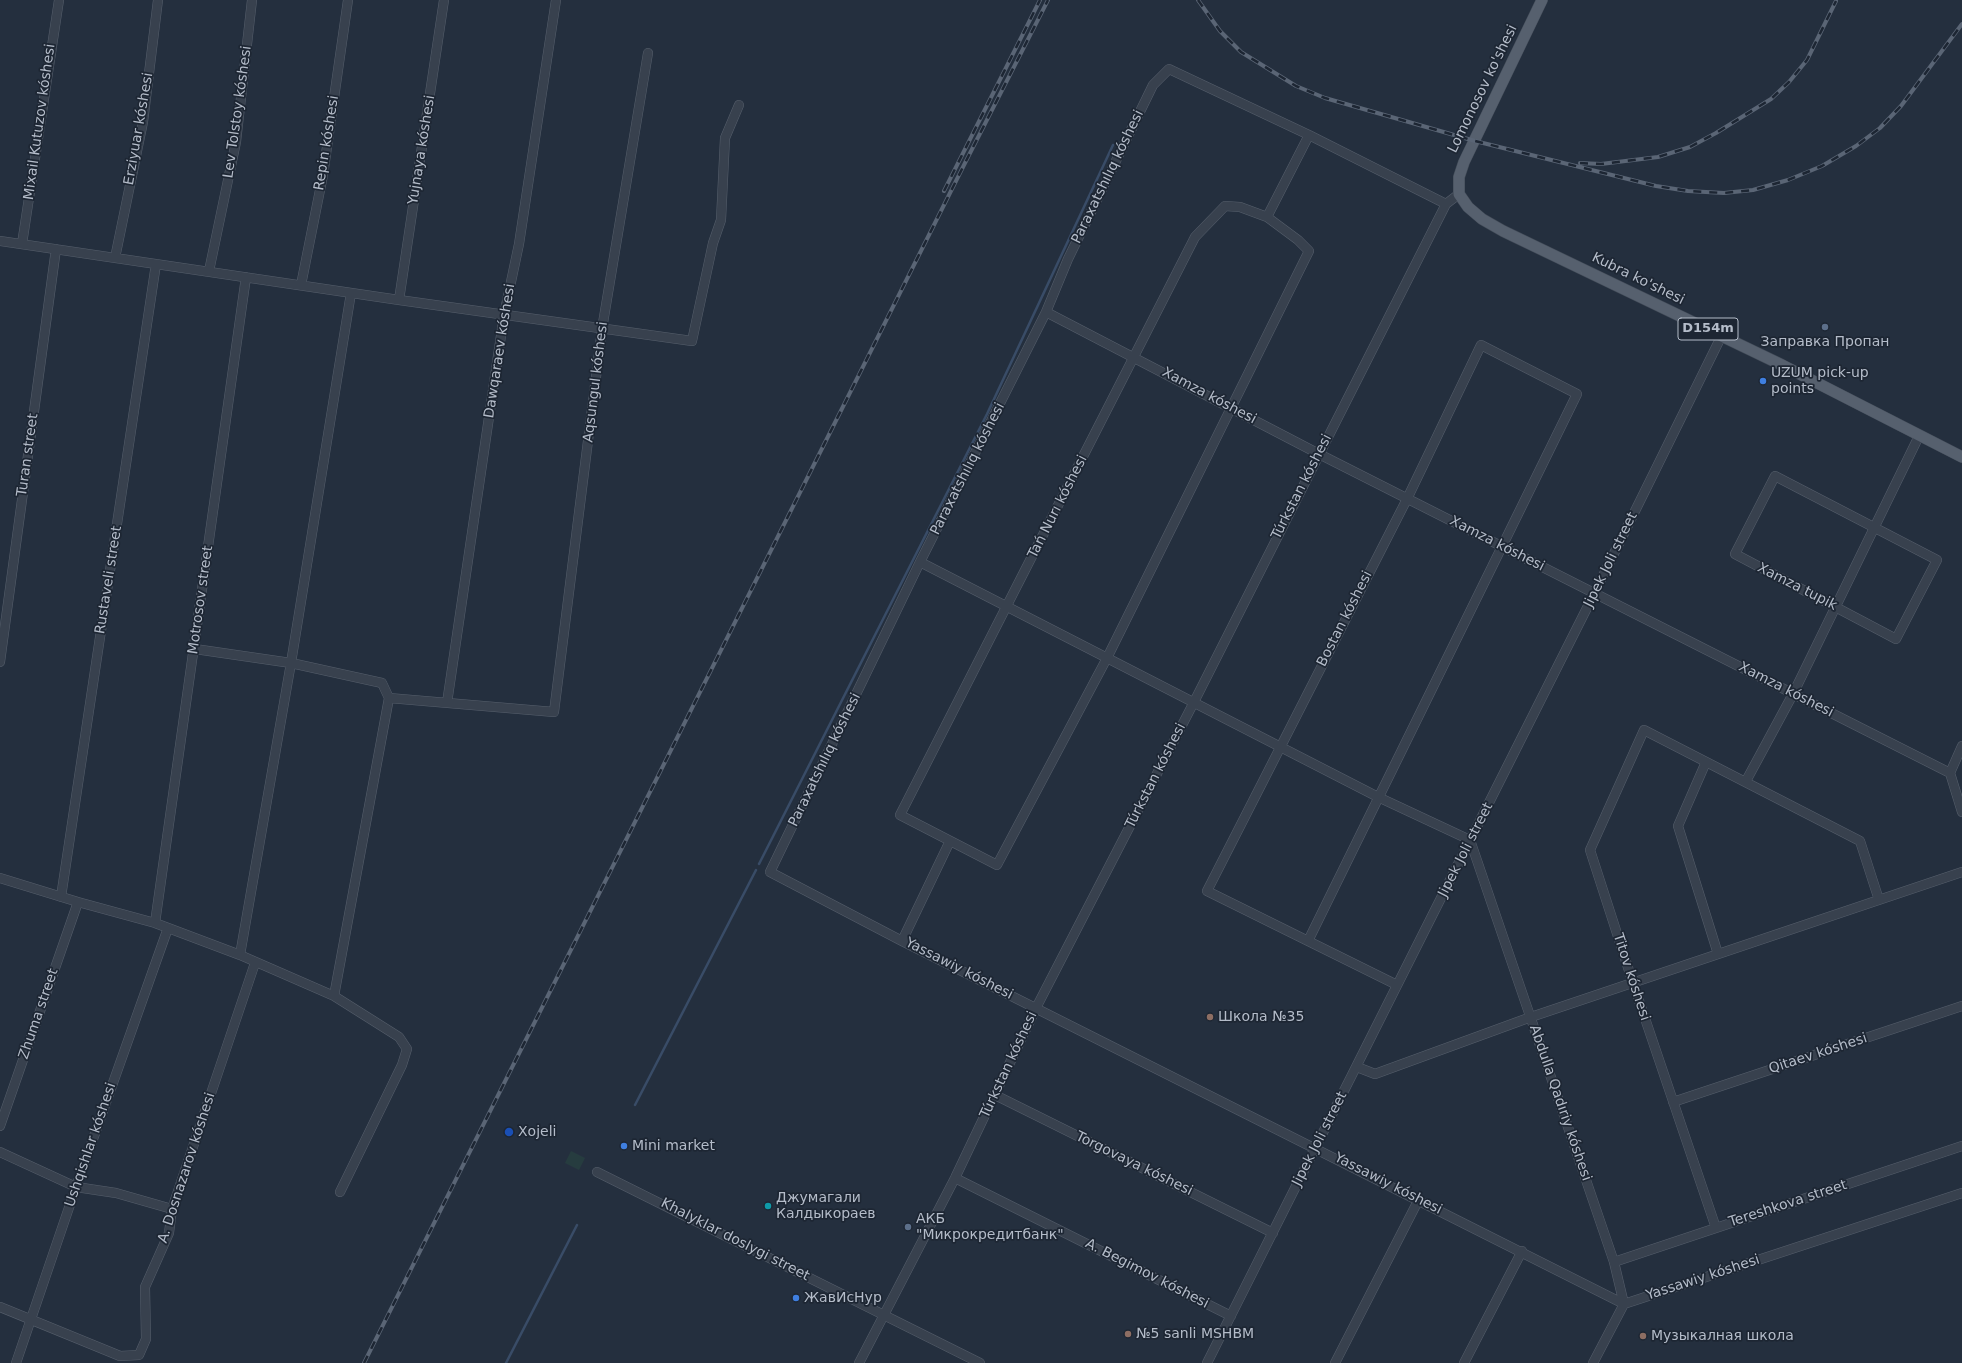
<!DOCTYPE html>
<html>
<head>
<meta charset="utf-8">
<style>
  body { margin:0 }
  canvas { display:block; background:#242f3e }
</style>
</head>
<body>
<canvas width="1962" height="1363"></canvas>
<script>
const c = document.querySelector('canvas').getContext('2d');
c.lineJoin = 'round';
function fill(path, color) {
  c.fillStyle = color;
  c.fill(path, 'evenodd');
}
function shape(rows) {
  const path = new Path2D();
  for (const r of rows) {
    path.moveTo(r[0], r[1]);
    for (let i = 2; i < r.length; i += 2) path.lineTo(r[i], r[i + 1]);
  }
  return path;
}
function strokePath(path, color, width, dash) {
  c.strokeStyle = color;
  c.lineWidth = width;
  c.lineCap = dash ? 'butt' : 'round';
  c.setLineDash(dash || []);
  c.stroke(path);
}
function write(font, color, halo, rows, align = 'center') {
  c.font = font + ' "DejaVu Sans",sans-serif';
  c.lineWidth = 3.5;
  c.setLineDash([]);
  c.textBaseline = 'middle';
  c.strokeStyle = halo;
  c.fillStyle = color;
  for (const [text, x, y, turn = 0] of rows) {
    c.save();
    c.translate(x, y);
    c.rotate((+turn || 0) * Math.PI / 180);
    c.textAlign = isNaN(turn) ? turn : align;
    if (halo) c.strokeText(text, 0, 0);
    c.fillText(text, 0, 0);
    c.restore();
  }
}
const green = shape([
  [571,1151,585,1158,579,1170,565,1163]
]);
const stream = shape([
  [759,864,987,414,1113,145],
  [635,1105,756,870],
  [506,1363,577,1225]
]);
const minor = shape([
  [1446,204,1309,135,1169,69,1153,85,1068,259,1046,312,920,562,770,872,902,941,1624,1304,1962,1193],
  [1225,206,1240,207,1267,217,1298,240,1309,251,1107,658,997,865,900,815,1195,237,1225,206],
  [1267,217,1309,135],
  [0,241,399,300,692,341,713,243,721,220,725,138,739,105],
  [22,244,59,0],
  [115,258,143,122,158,0],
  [209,271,236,142,252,0],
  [301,285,323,175,348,0],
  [399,300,444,0],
  [1046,312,1319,454,1950,773],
  [1775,476,1937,560,1896,639,1735,554,1775,476],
  [920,562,1378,797,1470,840,1614,1262,1624,1304,1593,1363],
  [195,649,291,663,382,683,389,698,334,996],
  [0,662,56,249],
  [389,698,554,712,602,329,648,53],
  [447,703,504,315,519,244,556,0],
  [1706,762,1678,826,1718,954],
  [1950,773,1962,812],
  [1950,773,1962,746],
  [1746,781,1793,694,1919,436],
  [0,878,78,902,155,923,240,955,334,996,399,1037,407,1049,402,1065,340,1192],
  [61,897,156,264],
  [155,923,246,277],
  [902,941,950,841],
  [1308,941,1577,394,1481,345,1407,499,1207,891,1397,985],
  [240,955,291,663,351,293],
  [1357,1067,1375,1074,1531,1017,1962,872],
  [995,1095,1273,1233],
  [1673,1102,1962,1006],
  [0,1126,78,902],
  [0,1152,76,1187,116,1193,172,1209],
  [597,1172,980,1363],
  [955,1178,1231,1316],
  [1716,1228,1633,983,1590,850,1644,730,1860,841,1879,900],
  [1614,1262,1962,1146],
  [0,1307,120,1356,139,1355,146,1339,145,1287,169,1233,172,1209,255,963],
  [16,1363,76,1187,168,928],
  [859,1363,955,1178,1036,1008,1194,702,1446,204,1459,194],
  [1207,1363,1594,594,1722,335],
  [1335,1363,1419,1199],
  [1464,1363,1522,1251]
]);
const major = shape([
  [1542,0,1464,162,1459,177,1459,194,1468,207,1482,219,1503,231,1782,365,1962,457]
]);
const rail = shape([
  [1198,0,1220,31,1241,52,1296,86,1325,98,1475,141,1656,186,1688,191,1724,193,1753,190,1788,180,1822,166,1856,146,1880,128,1901,106,1962,24],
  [1580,163,1601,164,1658,157,1690,147,1716,133,1771,99,1789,82,1807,60,1836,1],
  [944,191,1040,0],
  [364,1363,966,161,1048,0]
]);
const markers = [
  [1825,327,4,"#5c6f8a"],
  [1763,381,4,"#3f7fe0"],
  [1210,1017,4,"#8d6e63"],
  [509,1132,5,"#1a4fb4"],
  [624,1146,4,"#3f7fe0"],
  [768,1206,4,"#0f9aa8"],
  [908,1227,4,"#5c6f8a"],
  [796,1298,4,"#3f7fe0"],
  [1128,1334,4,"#8d6e63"],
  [1643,1336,4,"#8d6e63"]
];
const shields = [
  [1708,329,60]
];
const shieldNames = [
  ["D154m",1708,329]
];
const streetNames = [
  ["Lomonosov ko'shesi",1483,89,-64],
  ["Lev Tolstoy kóshesi",238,112,-82],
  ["Mixail Kutuzov kóshesi",40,122,-82],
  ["Erziyuar kóshesi",139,129,-80],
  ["Repin kóshesi",327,143,-81],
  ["Yujnaya kóshesi",422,150,-81],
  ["Paraxatshılıq kóshesi",1108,177,-64],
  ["Kubra ko'shesi",1638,279,26],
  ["Dawqaraev kóshesi",500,351,-81],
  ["Aqsungul kóshesi",596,382,-83],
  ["Xamza kóshesi",1209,396,28],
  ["Turan street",28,455,-82],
  ["Paraxatshılıq kóshesi",968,469,-63],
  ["Túrkstan kóshesi",1302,487,-63],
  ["Tań Nurı kóshesi",1058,507,-63],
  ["Xamza kóshesi",1497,544,27],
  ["Jipek Joli street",1611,560,-64],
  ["Rustaveli street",109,580,-81],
  ["Xamza tupik",1797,587,27],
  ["Motrosov street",201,600,-82],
  ["Bostan kóshesi",1345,619,-63],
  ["Xamza kóshesi",1786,690,27],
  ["Paraxatshılıq kóshesi",825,760,-64],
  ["Túrkstan kóshesi",1156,776,-63],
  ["Jipek Joli street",1466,850,-63],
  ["Yassawiy kóshesi",959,969,27],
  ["Titov kóshesi",1631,977,72],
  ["Zhuma street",39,1014,-71],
  ["Qitaev kóshesi",1818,1054,-18],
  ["Túrkstan kóshesi",1009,1065,-65],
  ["Abdulla Qadıriy kóshesi",1560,1103,71],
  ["Jipek Joli street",1320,1139,-63],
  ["Ushqishlar kóshesi",91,1145,-71],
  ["Torgovaya kóshesi",1134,1164,26],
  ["A. Dosnazarov kóshesi",187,1168,-72],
  ["Yassawiy kóshesi",1388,1184,27],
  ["Tereshkova street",1788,1204,-18],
  ["Khalyklar doslygi street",735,1240,27],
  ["A. Begimov kóshesi",1147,1274,27],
  ["Yassawiy kóshesi",1703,1278,-18]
];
const poiNames = [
  ["Заправка Пропан",1825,342,"center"],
  ["UZUM pick-up",1771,373],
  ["points",1771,389],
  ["Школа №35",1218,1017],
  ["Xojeli",518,1132],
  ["Mini market",632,1146],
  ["Джумагали",776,1198],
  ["Калдыкораев",776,1214],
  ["АКБ",916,1219],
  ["\"Микрокредитбанк\"",916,1235],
  ["ЖавИсНур",804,1298],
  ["№5 sanli MSHBM",1136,1334],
  ["Музыкалная школа",1651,1336]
];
fill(green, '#263c3f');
strokePath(stream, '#394c67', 2.5);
strokePath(minor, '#565f6c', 10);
strokePath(major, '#414a57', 12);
strokePath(minor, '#38414e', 9);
strokePath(major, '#56606e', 11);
strokePath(rail, '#5a6575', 4);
strokePath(rail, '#1d2633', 2.5, [8]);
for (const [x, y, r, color] of markers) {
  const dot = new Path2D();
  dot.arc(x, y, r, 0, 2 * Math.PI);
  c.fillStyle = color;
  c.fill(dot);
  strokePath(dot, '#1d2633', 1.5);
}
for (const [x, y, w] of shields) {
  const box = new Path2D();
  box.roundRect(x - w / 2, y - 11, w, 22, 3);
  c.fillStyle = '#1d2633';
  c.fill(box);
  strokePath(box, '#b4bcc9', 1);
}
write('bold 13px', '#b4bcc9', null, shieldNames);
write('14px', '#b4bcc9', '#1d2633', streetNames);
write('14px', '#b4bcc9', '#1d2633', poiNames, 'left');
</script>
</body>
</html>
